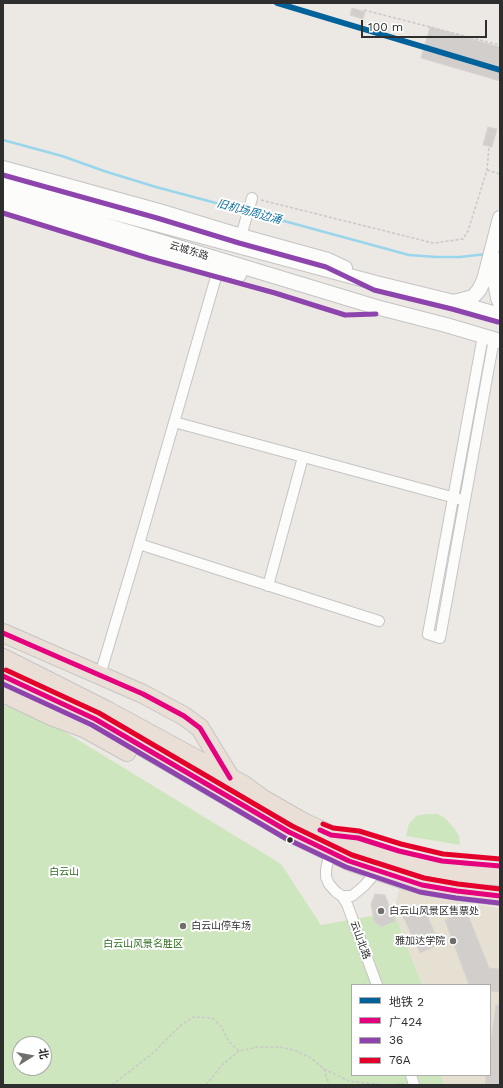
<!DOCTYPE html>
<html>
<head>
<meta charset="utf-8">
<style>
  body { margin:0 }
  #map { position:relative; width:503px; height:1088px; overflow:hidden; background:#ece8e4; font-family:"Work Sans","Noto Sans SC",sans-serif }
  canvas { display:block }
  .frame { position:absolute; inset:0; border:4px solid #2e2e2e; pointer-events:none }
  .legend { position:absolute; left:351px; top:984px; width:140px; height:92px; box-sizing:border-box; background:#fff; border:1px solid #ababab; margin:0; padding:5px 7px; list-style:none; font-size:12px; color:#2e2e2e }
  .legend li { display:flex; align-items:center; gap:8px; height:20px }
  .legend b { width:20px; border:1px solid #ababab }
  .north { position:absolute; left:12px; top:1036px; width:40px; height:40px; box-sizing:border-box; background:#fff; border:1px solid #ababab; border-radius:50%; rotate:79deg; font-size:11px; font-weight:700; line-height:16px; text-align:center; color:#2e2e2e }
  .north::after { content:''; display:block; margin:auto; width:14px; height:18px; background:#706f6e; clip-path:polygon(50% 0,100% 100%,50% 72%,0 100%) }
  .scale { position:absolute; left:361px; top:20px; width:126px; height:18px; box-sizing:border-box; border:2px solid #2e2e2e; border-top:0; padding-left:5px; font-size:12px; line-height:14px; white-space:nowrap; color:#2e2e2e; -webkit-text-stroke:3px #fff; paint-order:stroke }
</style>
</head>
<body>
<div id="map">
<canvas width="503" height="1088"></canvas>
<div class="frame"></div>
<ul class="legend">
<li><b style="height:5px;background:#00629b"></b>地铁 2</li>
<li><b style="height:5px;background:#e5007d"></b>广424</li>
<li><b style="height:5px;background:#8e44ad"></b>36</li>
<li><b style="height:5px;background:#e4002b"></b>76A</li>
</ul>
<div class="north">北</div>
<div class="scale">100 m</div>
</div>
<script>
const c = document.querySelector('canvas').getContext('2d');
c.lineJoin = 'round';
function fill(path, color) {
  c.fillStyle = color;
  c.fill(path, 'evenodd');
}
function shape(rows) {
  const path = new Path2D();
  for (const r of rows) {
    path.moveTo(r[0], r[1]);
    for (let i = 2; i < r.length; i += 2) path.lineTo(r[i], r[i + 1]);
  }
  return path;
}
function strokePath(path, color, width, dash) {
  c.strokeStyle = color;
  c.lineWidth = width;
  c.lineCap = dash ? 'butt' : 'round';
  c.setLineDash(dash || []);
  c.stroke(path);
}
function write(font, color, halo, rows, align = 'center') {
  c.font = font + ' "Work Sans","Noto Sans SC",sans-serif';
  c.lineWidth = 4;
  c.setLineDash([]);
  c.textBaseline = 'middle';
  c.strokeStyle = halo;
  c.fillStyle = color;
  for (const [text, x, y, turn = 0] of rows) {
    c.save();
    c.translate(x, y);
    c.rotate((+turn || 0) * Math.PI / 180);
    c.textAlign = isNaN(turn) ? turn : align;
    if (halo) c.strokeText(text, 0, 0);
    c.fillText(text, 0, 0);
    c.restore();
  }
}
const education = shape([
  [399,889,463,903,500,908,500,1085,445,1085,440,1075,490,1075,490,985,422,985,394,912]
]);
const green = shape([
  [3,705,39,716,281,864,321,925,394,912,422,985,352,985,352,1075,440,1075,445,1085,3,1085],
  [20,1044,44,1044,44,1068,20,1068],
  [426,814,438,814,446,819,455,829,459,836,460,845,406,836,409,824,416,816]
]);
const stream = shape([
  [3,140,62,156,104,171,156,187,246,211],
  [251,212,409,255,436,257,460,257,486,254]
]);
const building = shape([
  [352,8,365,12,363,19,350,15,352,8],
  [430,27,500,47,500,81,421,58,430,27],
  [488,127,497,129,492,147,483,145,488,127],
  [375,894,385,895,395,921,381,927,374,921,371,904,375,894],
  [423,907,440,944,420,953,403,916,423,907],
  [466,910,489,968,500,969,500,992,490,991,490,985,469,985,445,920,466,910],
  [496,1005,500,1005,500,1085,485,1085,486,1075,490,1075,490,1049,496,1005]
]);
const path = shape([
  [364,10,500,45],
  [487,170,500,174],
  [261,200,433,243,463,239,468,231,487,170,489,146],
  [324,1069,329,1085],
  [112,1085,153,1053,181,1025,194,1017,212,1018,221,1026,229,1042,239,1051,258,1047,280,1047,294,1050,311,1058,324,1069,349,1081,383,1085],
  [206,1085,223,1064,239,1051],
  [392,1085,404,1084]
]);
const street = shape([
  [241,236,252,198],
  [483,336,428,634,440,638,494,339],
  [174,422,459,499],
  [139,544,379,621],
  [268,586,303,457],
  [100,675,139,544,218,270],
  [330,851,326,870,326,877,329,884,336,892,342,896,352,896,364,886,377,871],
  [342,896,347,904,377,985],
  [411,1075,414,1085]
]);
const secondary = shape([
  [3,168,159,211,241,236,328,260,345,268],
  [3,183,376,283,454,302,500,315],
  [3,194,376,307,446,325,500,341],
  [3,206,150,251,239,275],
  [500,260,495,282,498,298,500,303],
  [454,302,473,297,479,290,484,280,500,218]
]);
const highway = shape([
  [3,633,143,694,184,716,200,728,230,777],
  [3,658,108,711,244,785,263,799,303,822,327,833,404,862,465,875,500,876],
  [3,676,39,692,95,719,289,832,349,861,408,881,422,885,457,891,500,896],
  [3,693,51,716,84,728,127,752]
]);
const bus1 = shape([
  [3,633,143,694,184,716,200,728,230,778],
  [3,676,95,719,289,832,349,861,422,885,457,891,500,896],
  [320,830,331,835,358,838,399,851,442,861,500,866]
]);
const bus2 = shape([
  [3,175,157,218,239,243,326,267,374,290,452,309,498,322],
  [3,213,148,258,275,293,345,315,376,314],
  [3,684,92,725,285,838,346,867,420,892,456,898,499,903]
]);
const bus3 = shape([
  [6,670,99,713,292,826,352,855,424,878,458,884,500,889],
  [323,824,333,828,359,831,401,844,443,854,500,859]
]);
const metro1 = shape([
  [277,3,500,70]
]);
const markers = [
  [290,840,3.5,"#2e2e2e"],
  [381,911,4,"#706f6e"],
  [183,926,4,"#706f6e"],
  [453,941,4,"#706f6e"]
];
const streetNames = [
  ["云城东路",189,251,17],
  ["云山北路",360,940,70]
];
const parkNames = [
  ["白云山",64,872],
  ["白云山风景名胜区",143,944]
];
const poiNames = [
  ["白云山风景区售票处",389,911],
  ["白云山停车场",191,926],
  ["雅加达学院",445,941,"right"]
];
const waterNames = [
  ["旧机场周边涌",249,212,15]
];
fill(education, '#e6e0d3');
fill(green, '#cee6be');
strokePath(stream, '#99d6ec', 2.5);
fill(building, '#d1cecb');
strokePath(building, '#d7d4d0', 1);
strokePath(street, '#c5c4c5', 12);
strokePath(secondary, '#c5c4c5', 16);
strokePath(highway, '#c6c5c4', 20);
strokePath(path, '#c9c9c8', 1.5, [3, 2]);
strokePath(street, '#fcfcfb', 10);
strokePath(secondary, '#fcfcfb', 14);
strokePath(highway, '#eadfd6', 18);
strokePath(bus1, '#e5007d', 5);
strokePath(bus2, '#8e44ad', 5);
strokePath(bus3, '#e4002b', 5);
strokePath(metro1, '#00629b', 6);
for (const [x, y, r, color] of markers) {
  const dot = new Path2D();
  dot.arc(x, y, r, 0, 2 * Math.PI);
  c.fillStyle = color;
  c.fill(dot);
  strokePath(dot, '#fff', 1.5);
}
write('10px', '#2e2e2e', '#fff', streetNames);
write('10px', '#2c6e1b', '#fff', parkNames);
write('10px', '#2e2e2e', '#fff', poiNames, 'left');
write('italic 11px', '#0d6fa3', '#fff', waterNames);
</script>
</body>
</html>
